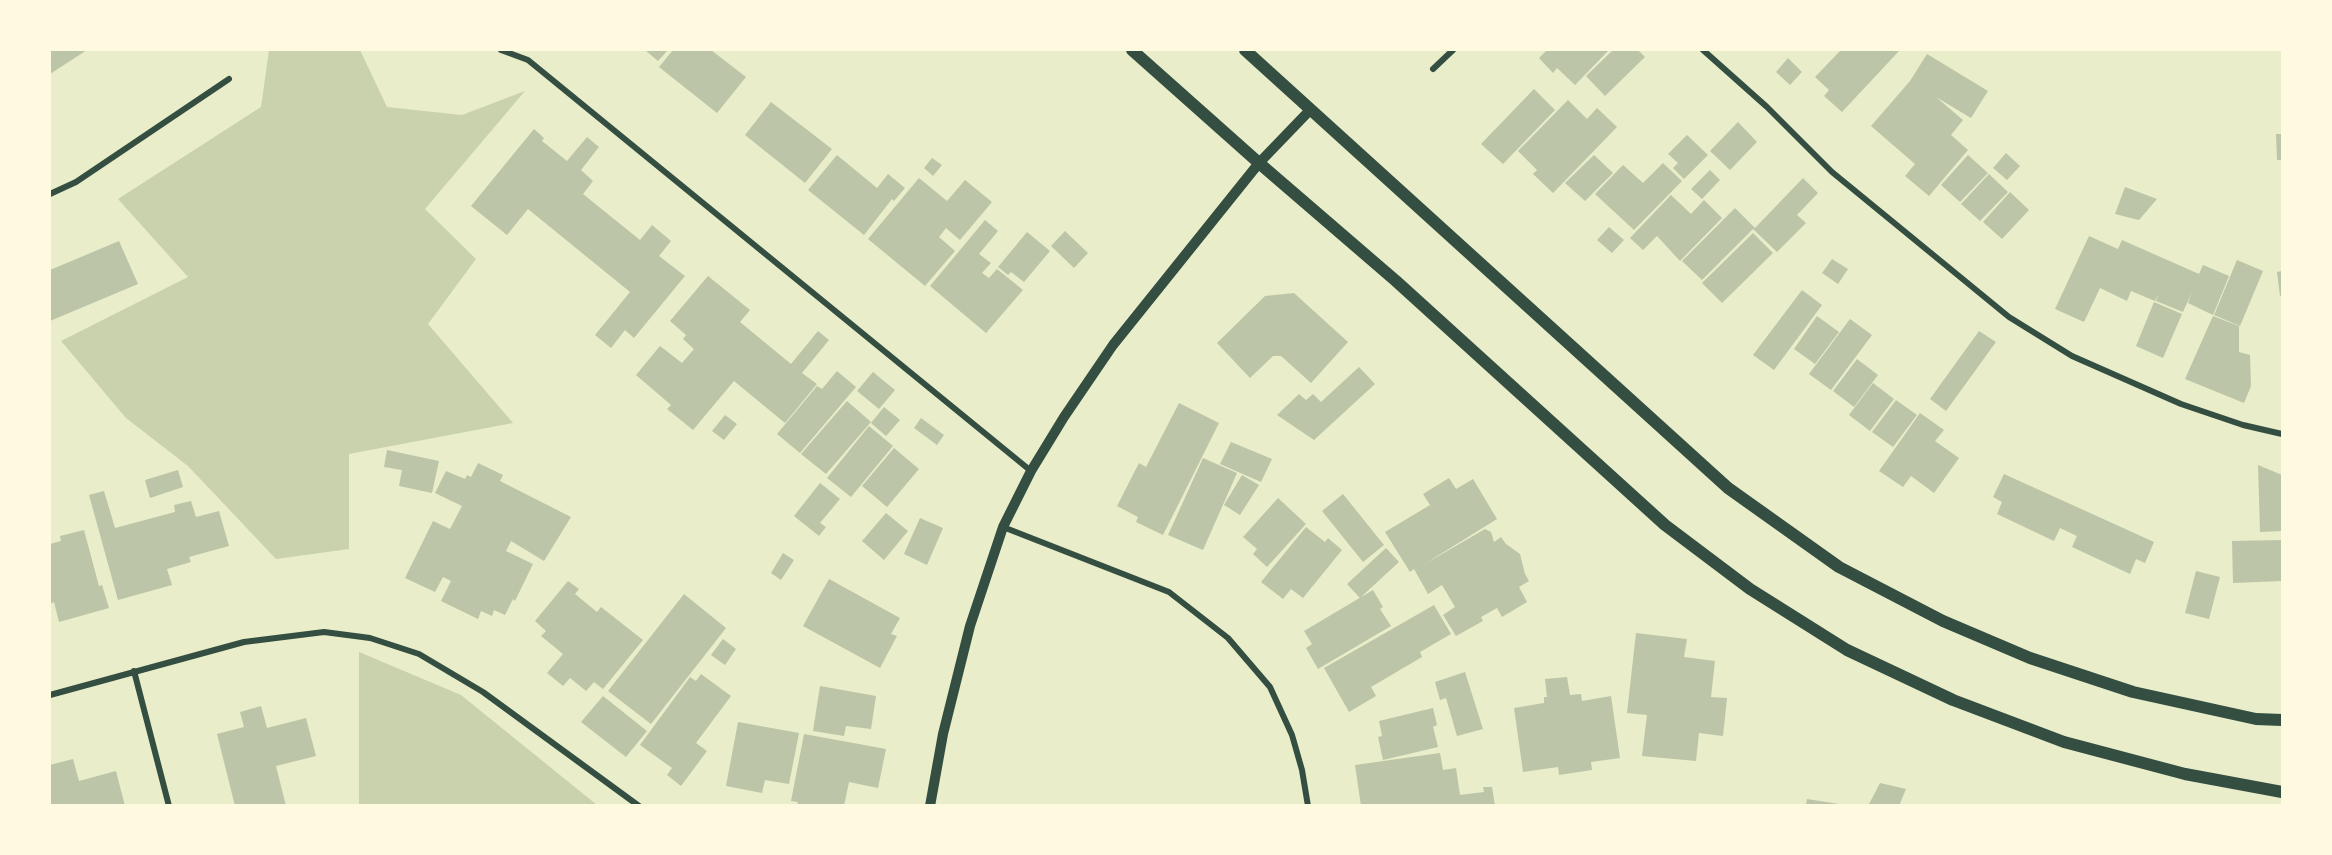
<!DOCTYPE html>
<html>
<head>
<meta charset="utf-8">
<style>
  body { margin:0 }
  #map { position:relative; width:2332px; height:855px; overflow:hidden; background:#e9edc9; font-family:Arial,sans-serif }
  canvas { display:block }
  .frame { position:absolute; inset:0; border:51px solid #fefae0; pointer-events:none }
</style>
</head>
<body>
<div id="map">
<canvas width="2332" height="855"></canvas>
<div class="frame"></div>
</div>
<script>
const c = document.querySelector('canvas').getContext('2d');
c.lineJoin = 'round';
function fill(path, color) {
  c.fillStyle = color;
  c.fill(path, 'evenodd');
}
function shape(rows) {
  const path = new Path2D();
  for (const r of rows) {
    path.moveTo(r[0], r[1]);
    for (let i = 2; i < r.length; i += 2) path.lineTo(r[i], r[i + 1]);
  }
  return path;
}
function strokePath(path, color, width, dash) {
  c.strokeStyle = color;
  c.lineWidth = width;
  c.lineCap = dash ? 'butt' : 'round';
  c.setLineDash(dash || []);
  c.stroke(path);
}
const green = shape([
  [269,50,360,50,387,107,462,115,525,91,425,209,476,259,428,324,513,423,349,454,349,549,276,559,188,466,126,418,61,341,188,277,118,199,261,107],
  [359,652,461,695,597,805,359,805]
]);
const building = shape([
  [50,50,87,50,50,74],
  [645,50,668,50,658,61],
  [673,50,711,50,746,77,717,113,659,67],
  [1547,50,1609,50,1575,85,1557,68,1553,73,1539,58],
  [1613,50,1638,50,1645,57,1605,96,1586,76],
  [1841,50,1900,50,1842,112,1824,96,1829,90,1815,77],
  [1927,54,1988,91,1971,118,1936,97,1963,120,1951,135,1968,150,1929,196,1905,176,1915,164,1871,126,1910,81],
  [1788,58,1802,72,1790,85,1776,72],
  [1534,89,1555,110,1503,164,1481,144],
  [1568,100,1587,119,1597,108,1617,127,1553,193,1533,174,1537,170,1518,151],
  [771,102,832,149,805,183,745,135],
  [1738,122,1757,142,1730,170,1710,151],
  [534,129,544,138,542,141,567,161,587,137,599,147,581,170,593,181,583,194,640,240,652,225,671,241,659,256,685,276,634,338,625,330,611,348,595,335,630,292,528,209,507,235,471,206],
  [2276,134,2282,134,2282,160,2277,160],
  [1687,135,1708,155,1684,179,1673,168,1678,163,1668,154],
  [2006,153,2020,166,2007,180,1993,168],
  [837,155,877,188,888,174,905,188,894,201,892,199,864,235,808,190],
  [1594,155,1613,173,1585,201,1565,183],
  [1968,155,1988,173,1960,202,1941,185],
  [932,158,942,165,933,176,924,168],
  [1663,163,1682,181,1634,230,1595,194,1623,165,1643,183],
  [1710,170,1720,180,1702,199,1691,189],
  [1989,174,2008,192,1980,221,1961,204],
  [919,178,947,201,965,180,992,202,960,240,946,228,939,237,955,251,925,286,868,239],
  [1803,178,1818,193,1797,215,1806,223,1777,252,1753,229,1702,280,1682,261,1735,208,1755,228],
  [2125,187,2157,199,2139,220,2115,214],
  [2010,192,2029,210,2002,239,1983,222],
  [1671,195,1691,214,1704,200,1722,218,1680,261,1657,236,1643,250,1630,238],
  [985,220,998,231,979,254,991,263,982,273,989,278,997,269,1023,290,986,333,930,286],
  [1609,227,1624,240,1612,253,1597,240],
  [1065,231,1088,253,1074,268,1051,246],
  [1027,232,1050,251,1024,282,1011,272,1008,275,998,267],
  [1753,233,1773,253,1722,303,1702,283],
  [2089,236,2118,249,2122,240,2199,274,2203,265,2229,276,2213,315,2188,303,2192,292,2183,312,2156,301,2159,294,2155,301,2131,291,2127,301,2100,288,2084,322,2055,309],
  [119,241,138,284,50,321,50,270],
  [1832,259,1848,269,1838,284,1822,273],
  [2237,260,2263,271,2240,326,2214,315],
  [2282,271,2282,295,2280,296,2277,272],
  [708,276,750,310,740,322,791,364,818,331,829,340,802,373,817,384,785,423,734,381,693,430,667,409,671,405,636,375,660,346,682,363,694,349,683,339,686,335,670,321],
  [1802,290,1822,305,1774,370,1753,355],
  [1294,293,1348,342,1311,383,1281,356,1273,356,1250,378,1217,343,1265,296],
  [2154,302,2182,314,2163,358,2136,346],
  [1817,316,1839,332,1815,364,1794,349],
  [2213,316,2239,326,2239,352,2250,355,2251,386,2244,403,2185,379],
  [1850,319,1872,335,1831,390,1809,374],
  [1979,331,1996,342,1946,411,1930,399],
  [1857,359,1878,375,1854,407,1833,391],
  [1359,367,1375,384,1314,440,1277,415,1299,394,1306,400,1313,394,1321,402],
  [837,371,856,387,800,453,777,434,817,386,822,389],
  [873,372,895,390,879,409,857,391],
  [1873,383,1894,399,1870,431,1849,415],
  [1896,400,1917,415,1893,447,1872,432],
  [847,401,871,422,826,474,801,454],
  [1179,403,1219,423,1163,535,1136,522,1138,517,1117,506,1139,463,1146,467],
  [884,407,900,420,886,436,871,423],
  [1920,413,1944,430,1935,441,1959,458,1934,493,1911,476,1903,487,1879,471],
  [725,415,737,424,724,440,712,431],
  [921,418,944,435,937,445,914,428],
  [869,426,893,446,851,497,827,478],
  [1231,442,1272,459,1261,482,1220,464],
  [894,448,919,469,887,507,862,486],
  [387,450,439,461,432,493,399,486,402,470,384,467],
  [1203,458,1237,473,1203,550,1168,535],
  [478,463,503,475,500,481,571,517,544,561,511,541,506,551,533,564,515,601,513,599,505,615,494,610,492,616,481,611,478,619,441,601,451,581,443,577,435,592,405,578,433,521,450,529,462,506,435,493,446,471,465,479,467,475,471,477],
  [2258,465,2282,475,2282,531,2260,532],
  [178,470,183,487,150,498,145,480],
  [2004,474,2154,542,2145,563,2136,559,2130,574,2072,547,2077,536,2060,528,2054,541,1997,514,2002,502,1993,497],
  [1242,475,1259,485,1240,515,1224,505],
  [1449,478,1456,489,1473,479,1497,519,1423,565,1485,529,1491,532,1494,542,1501,537,1506,544,1520,554,1525,574,1529,581,1519,587,1527,602,1502,617,1497,608,1481,617,1483,621,1456,636,1443,615,1455,607,1442,585,1428,594,1414,569,1410,572,1385,532,1430,505,1423,494],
  [820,483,840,499,820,523,826,527,819,536,794,516],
  [104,491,115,528,175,512,174,505,191,501,196,517,219,511,229,546,189,557,191,562,167,569,172,585,118,600,89,495],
  [1343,494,1384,545,1363,562,1322,511],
  [1278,498,1306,524,1267,567,1253,554,1257,549,1243,537],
  [886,513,908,531,884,560,862,541],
  [920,518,943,528,927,565,904,554],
  [1306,527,1325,542,1328,538,1342,550,1303,598,1291,589,1283,599,1261,582],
  [84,530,99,586,102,585,109,608,59,622,54,602,50,604,50,544,61,541,60,536],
  [2282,540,2282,581,2233,583,2232,541],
  [1386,548,1399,562,1360,598,1347,584],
  [783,553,794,560,781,580,771,573],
  [2196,571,2220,577,2209,619,2185,613],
  [829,579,900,618,891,634,897,636,880,668,803,626],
  [568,581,579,589,575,594,597,612,601,607,643,640,603,689,594,682,586,691,570,678,563,686,547,673,563,654,541,636,546,631,535,621],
  [1373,590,1383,607,1380,609,1391,626,1318,669,1306,648,1312,644,1304,631],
  [684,594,726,628,651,724,608,691],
  [1434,605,1451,634,1420,652,1422,657,1371,687,1376,696,1349,712,1324,668],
  [1636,633,1687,639,1684,657,1715,661,1711,697,1727,698,1723,736,1699,733,1696,761,1642,756,1647,715,1627,713],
  [723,639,736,649,725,665,711,655],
  [1465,672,1483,729,1457,736,1446,698,1440,700,1435,682],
  [701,674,731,696,696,743,707,751,681,786,667,775,672,768,640,745,690,677,696,681],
  [1567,677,1570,695,1581,694,1582,701,1611,696,1620,758,1591,762,1592,770,1559,775,1558,767,1523,772,1514,708,1544,703,1544,697,1547,697,1545,679],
  [820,686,876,696,871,729,846,726,844,736,813,731],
  [603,696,647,731,626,757,581,722],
  [261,706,267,728,306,718,316,756,276,766,286,806,235,806,217,734,244,727,240,712],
  [1433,708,1437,725,1433,727,1438,747,1383,760,1378,737,1382,736,1379,721],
  [738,722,799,733,789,784,765,780,762,793,726,786],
  [804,734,886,749,878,788,849,782,844,806,797,806,798,802,791,801],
  [1440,753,1443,770,1456,768,1460,795,1484,792,1483,787,1492,787,1495,806,1361,806,1355,765],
  [73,759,79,781,116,771,125,806,50,806,50,765],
  [1880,783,1906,789,1899,806,1868,806],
  [1807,799,1839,804,1839,806,1806,806]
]);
const minor = shape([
  [501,50,528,60,1031,471],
  [1703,50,1767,107,1832,172,2009,317,2072,356,2181,404,2243,425,2282,434],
  [1433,69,1453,50],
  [50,194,76,182,229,79],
  [1003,527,1169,592,1228,638,1270,687,1292,735,1302,770,1308,806],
  [134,671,169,806],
  [50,695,244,642,324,632,370,638,419,654,483,692,639,806]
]);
const tertiary = shape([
  [930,806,943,734,970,626,1003,527,1031,471,1064,417,1113,345,1259,163,1311,109]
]);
const secondary = shape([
  [1132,50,1259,163,1396,281,1665,525,1750,589,1847,650,1953,700,2064,742,2185,774,2282,792],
  [1245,50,1728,488,1839,567,1943,621,2030,658,2133,692,2256,719,2282,720]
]);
fill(green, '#cad2ad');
fill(building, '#bcc5a7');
strokePath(minor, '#344e41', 6);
strokePath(tertiary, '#344e41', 10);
strokePath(secondary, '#344e41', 12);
</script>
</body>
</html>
